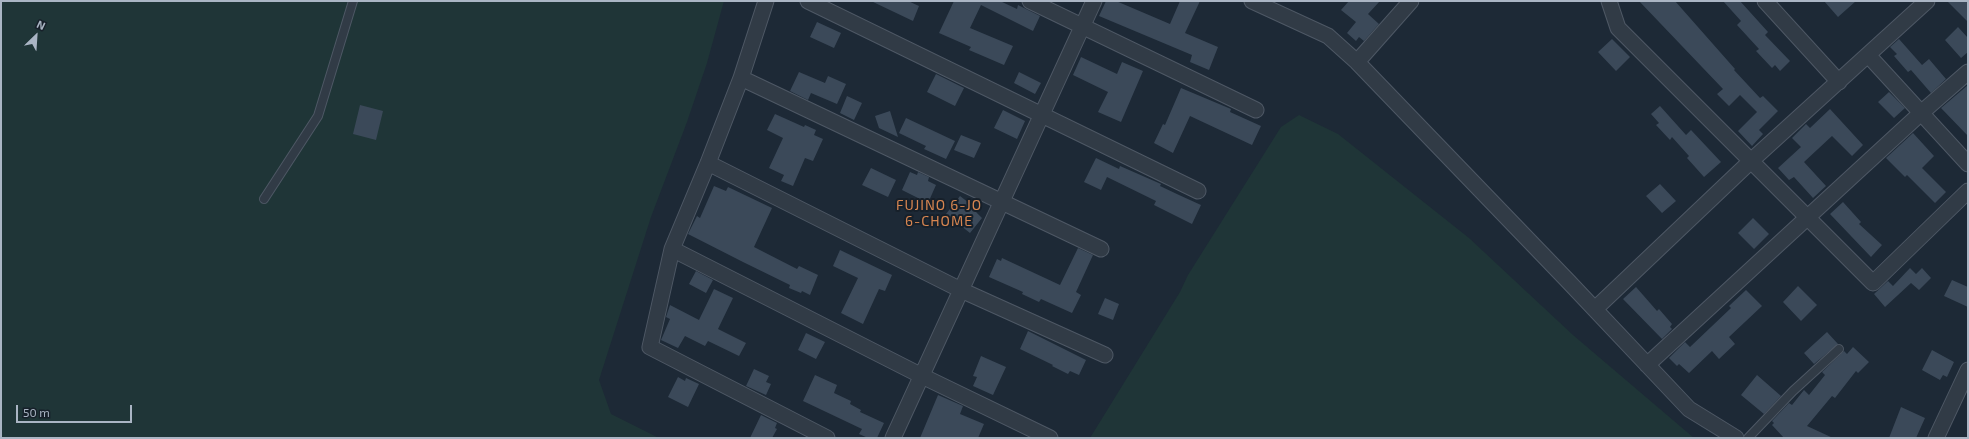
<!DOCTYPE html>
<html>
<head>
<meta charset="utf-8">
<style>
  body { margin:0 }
  #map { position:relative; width:1969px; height:439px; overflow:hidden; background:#1d2936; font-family:"Exo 2",sans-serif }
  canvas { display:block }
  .frame { position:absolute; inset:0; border:2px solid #aab5c4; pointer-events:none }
  .north { position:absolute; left:16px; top:16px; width:40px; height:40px; -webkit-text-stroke:3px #17202a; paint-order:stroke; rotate:25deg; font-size:11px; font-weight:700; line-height:16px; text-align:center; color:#aab5c4 }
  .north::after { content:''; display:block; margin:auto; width:14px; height:18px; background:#aab5c4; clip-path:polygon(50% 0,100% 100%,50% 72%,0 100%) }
  .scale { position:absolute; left:16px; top:405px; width:116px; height:18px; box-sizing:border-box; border:2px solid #aab5c4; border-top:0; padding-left:5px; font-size:12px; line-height:14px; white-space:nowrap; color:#aab5c4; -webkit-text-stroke:3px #17202a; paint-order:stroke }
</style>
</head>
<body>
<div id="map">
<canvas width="1969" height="439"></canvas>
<div class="frame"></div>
<div class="north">N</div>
<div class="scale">50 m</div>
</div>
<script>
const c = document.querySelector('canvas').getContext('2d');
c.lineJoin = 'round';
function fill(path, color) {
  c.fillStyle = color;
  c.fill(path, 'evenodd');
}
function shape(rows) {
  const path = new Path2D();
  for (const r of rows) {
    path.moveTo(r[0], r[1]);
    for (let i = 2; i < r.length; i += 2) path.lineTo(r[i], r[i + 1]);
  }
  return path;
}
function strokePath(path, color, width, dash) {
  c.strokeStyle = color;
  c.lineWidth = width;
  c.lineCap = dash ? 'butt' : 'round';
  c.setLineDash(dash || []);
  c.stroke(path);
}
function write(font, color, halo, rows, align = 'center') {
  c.font = font + ' "Exo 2",sans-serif';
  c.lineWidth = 4;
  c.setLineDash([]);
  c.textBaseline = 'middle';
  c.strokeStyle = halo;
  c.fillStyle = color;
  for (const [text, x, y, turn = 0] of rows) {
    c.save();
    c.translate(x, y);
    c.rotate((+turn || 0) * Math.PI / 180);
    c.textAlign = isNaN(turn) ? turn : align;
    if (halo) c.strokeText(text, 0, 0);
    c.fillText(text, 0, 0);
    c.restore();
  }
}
const green = shape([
  [1,1,724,1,707,63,687,122,651,217,599,380,611,414,659,438,1,438],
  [1299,115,1338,134,1469,238,1573,335,1694,438,1090,438,1180,292,1188,275,1281,127]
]);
const building = shape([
  [871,1,908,1,919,6,913,21],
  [954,1,1000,1,1017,9,1018,5,1040,16,1033,31,981,5,970,28,1013,46,1004,65,969,50,971,47,939,33],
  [1106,1,1116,1,1170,24,1180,1,1200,1,1185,33,1218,47,1209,70,1190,62,1192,55,1099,16],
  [1349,1,1380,1,1368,14,1379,24,1364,41,1359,37,1356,41,1347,33,1356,22,1341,10],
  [1639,1,1675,1,1735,69,1734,70,1760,98,1763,96,1778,111,1759,130,1763,134,1752,146,1738,131,1757,112,1740,95,1729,106,1717,94,1723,89],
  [1723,1,1740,1,1768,32,1765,35,1790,61,1780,71,1775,65,1772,68,1756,51,1759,49,1737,25,1741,21],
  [1824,1,1856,1,1838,17],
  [1947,1,1968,1,1968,22],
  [817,22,841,33,834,48,810,37],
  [1958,27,1968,38,1968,52,1961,58,1945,40],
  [1612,39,1630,57,1616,71,1598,52],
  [1899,39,1922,65,1929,59,1946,79,1931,93,1911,70,1908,72,1894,56,1897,54,1890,47],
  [1081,57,1117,74,1122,62,1143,71,1121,122,1098,112,1108,92,1073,75],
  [799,72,825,83,828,76,846,84,837,104,811,93,808,100,790,91],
  [1019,72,1041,83,1035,94,1014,83],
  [936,74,964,88,955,106,927,92],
  [1968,85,1968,136,1941,108],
  [1181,88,1231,109,1230,112,1261,126,1252,145,1190,116,1173,153,1154,143,1163,124,1165,125],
  [1889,92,1905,108,1894,118,1878,102],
  [847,96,862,103,854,120,840,113],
  [360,105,383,111,376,140,353,134],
  [1660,106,1686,135,1691,130,1721,162,1704,177,1687,158,1689,156,1672,137,1670,140,1656,125,1659,123,1651,114],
  [1830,109,1863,145,1852,156,1832,136,1804,162,1826,186,1813,198,1794,177,1789,180,1778,168,1801,147,1792,138,1806,124,1810,128],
  [1003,110,1025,121,1017,139,994,128],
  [890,111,898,137,879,128,875,116],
  [775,114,804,127,805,125,816,130,814,135,823,139,813,161,805,158,793,186,781,181,784,175,769,168,783,138,767,130],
  [906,118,955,141,946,159,924,149,926,146,899,133],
  [1913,133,1934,156,1922,168,1946,192,1935,203,1907,175,1905,177,1886,158],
  [961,135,981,143,974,158,954,150],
  [1096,158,1119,169,1120,166,1161,184,1160,186,1179,195,1201,205,1192,224,1154,205,1156,201,1107,177,1101,190,1084,182],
  [871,168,896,180,888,197,862,185],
  [910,172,917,175,918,172,929,177,928,181,936,185,928,203,902,190],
  [1660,184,1676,201,1662,213,1646,196],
  [714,186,726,191,728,187,772,208,754,247,797,269,799,266,818,275,810,295,802,291,801,293,789,288,790,285,743,262,688,234,697,216,700,218],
  [960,196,978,210,976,212,982,218,970,233,946,214],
  [1843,202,1861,222,1859,224,1882,245,1871,257,1830,214],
  [1753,218,1769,234,1754,249,1738,233],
  [1078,248,1093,255,1076,292,1081,295,1072,313,1041,299,1039,302,1022,294,1023,292,989,277,997,259,1001,261,1002,258,1060,285],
  [840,250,892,275,885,291,879,289,863,324,841,313,858,278,833,266],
  [1910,268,1916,274,1922,268,1931,278,1919,290,1911,283,1885,307,1874,294,1888,281,1893,286],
  [696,271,713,280,706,293,689,284],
  [1952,280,1968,287,1968,307,1944,296],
  [1798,286,1817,305,1801,321,1783,302],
  [1636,287,1657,311,1659,309,1672,324,1670,327,1672,329,1662,339,1623,299],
  [714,289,733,298,718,329,746,343,739,356,708,341,705,346,685,336,678,348,661,340,670,319,666,317,670,305,699,320],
  [1746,290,1762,306,1729,337,1735,344,1719,359,1712,351,1689,373,1679,364,1677,366,1669,358,1685,342,1690,347,1731,308,1729,306],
  [1105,298,1119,304,1113,320,1098,314],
  [1028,331,1086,360,1079,375,1070,371,1068,374,1052,366,1053,365,1020,349],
  [1827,332,1838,344,1814,364,1804,353],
  [806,333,825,342,816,359,798,350],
  [1853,347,1869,362,1858,373,1856,371,1835,398,1832,396,1807,426,1833,438,1784,438,1772,425,1774,423,1772,421,1789,403,1792,405,1804,390,1809,395,1825,375,1822,372,1844,351,1847,354],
  [1932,350,1954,362,1947,377,1943,375,1940,380,1922,370],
  [981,356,1006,367,993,395,973,386,977,377,973,376],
  [754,369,769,376,766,382,771,384,766,395,746,386],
  [815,375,837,385,834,393,851,401,850,404,861,410,860,412,884,423,877,438,868,438,859,434,862,429,803,401],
  [1757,375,1781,396,1764,414,1741,395],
  [678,377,685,381,686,378,699,384,688,407,668,397],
  [938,395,963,406,960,414,984,424,978,438,920,438],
  [1901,407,1925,418,1916,438,1889,438],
  [761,415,777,423,775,428,777,429,772,438,750,438]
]);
const service = shape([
  [264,199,318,116,353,1],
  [1748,438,1793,391,1839,349]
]);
const minor = shape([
  [766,1,741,78,708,163,672,249,650,347,827,438],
  [808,1,1198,191],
  [1030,1,1256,110],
  [1252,1,1328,36,1357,62,1568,281,1689,409,1736,438],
  [1609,1,1618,28,1873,283,1968,191],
  [1765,1,1839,82],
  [1868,55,1968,164],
  [1357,62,1411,1],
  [741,78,1101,249],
  [708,163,961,290,1105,355],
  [672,249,922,376,1050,438],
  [1595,309,1752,160,1927,1],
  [1647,365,1921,113,1968,72],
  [893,438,1094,1],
  [1936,438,1968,370]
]);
const neighbourhoodNames = [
  ["FUJINO 6-JO",939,205],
  ["6-CHOME",939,221]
];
fill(green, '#1f3537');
fill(building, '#3b4959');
strokePath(service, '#4e5865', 10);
strokePath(minor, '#4e5865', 17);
strokePath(service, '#313b46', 8);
strokePath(minor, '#313b46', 15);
c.letterSpacing = '1px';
write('14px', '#d88651', '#17202a', neighbourhoodNames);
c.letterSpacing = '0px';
</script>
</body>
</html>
